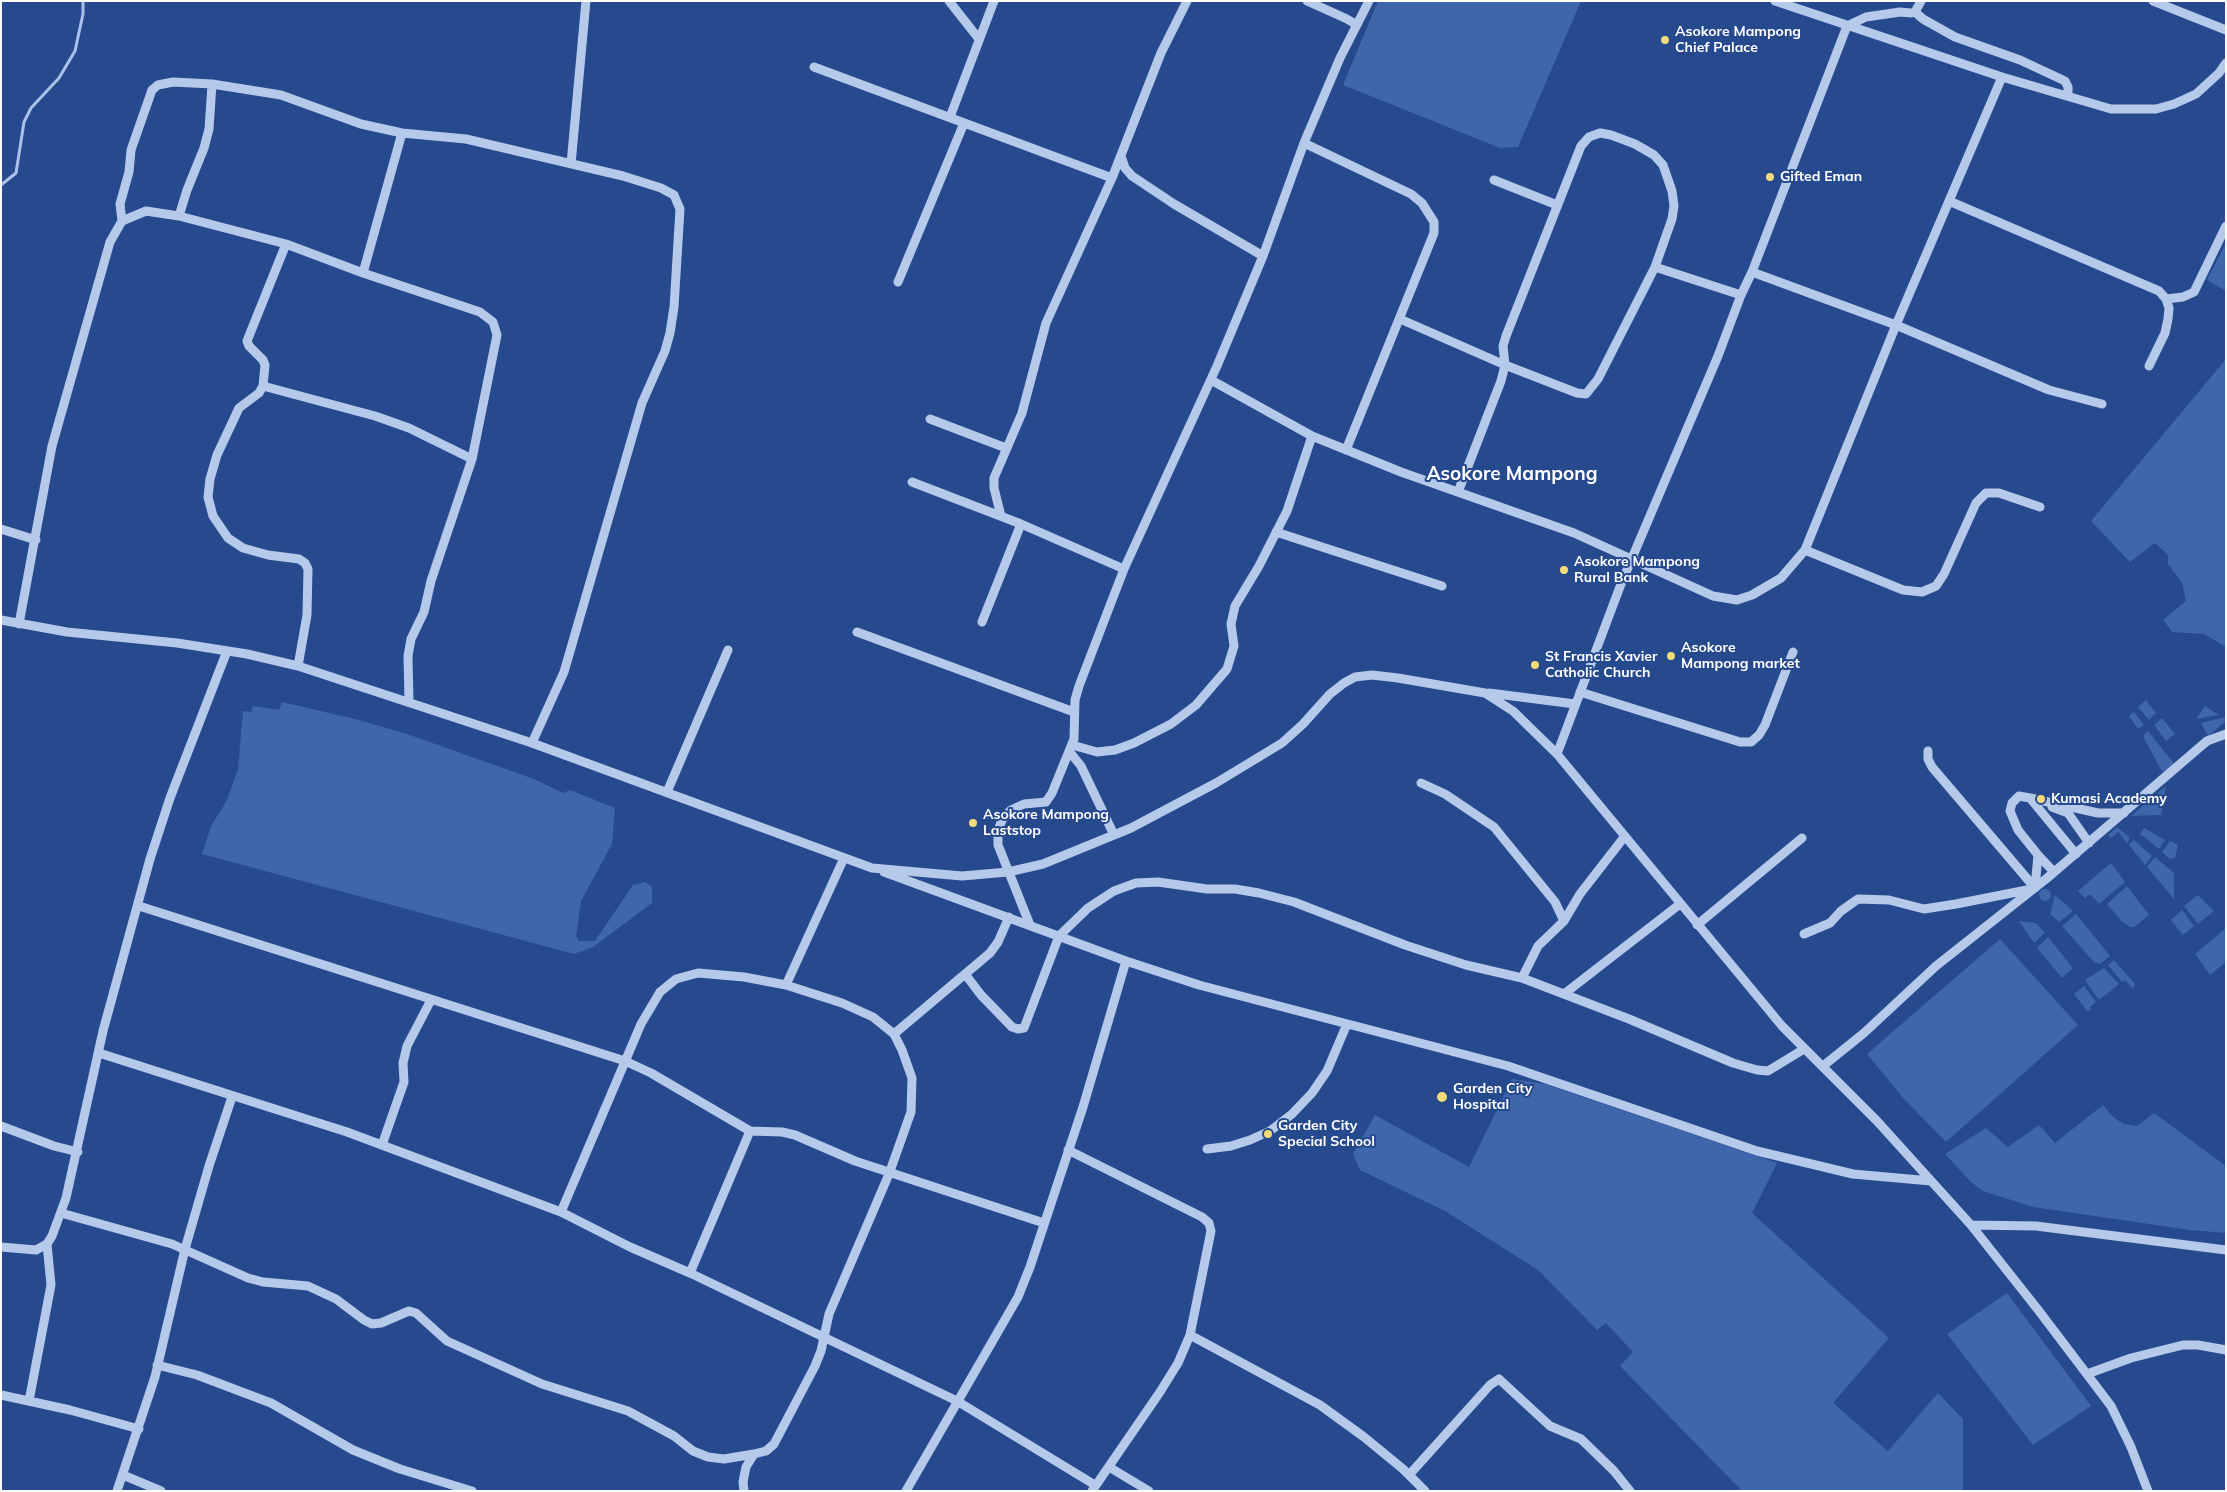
<!DOCTYPE html>
<html>
<head>
<meta charset="utf-8">
<style>
  body { margin:0 }
  #map { position:relative; width:2227px; height:1492px; overflow:hidden; background:#264a8d; font-family:Mulish,sans-serif }
  canvas { display:block }
  .frame { position:absolute; inset:0; border:2px solid #fff; pointer-events:none }
</style>
</head>
<body>
<div id="map">
<canvas width="2227" height="1492"></canvas>
<div class="frame"></div>
</div>
<script>
const c = document.querySelector('canvas').getContext('2d');
c.lineJoin = 'round';
function fill(path, color) {
  c.fillStyle = color;
  c.fill(path, 'evenodd');
}
function shape(rows) {
  const path = new Path2D();
  for (const r of rows) {
    if (r.length === 3) {
      path.moveTo(r[0] + r[2], r[1]);
      path.arc(r[0], r[1], r[2], 0, 2 * Math.PI);
      continue;
    }
    path.moveTo(r[0], r[1]);
    for (let i = 2; i < r.length; i += 2) path.lineTo(r[i], r[i + 1]);
  }
  return path;
}
function strokePath(path, color, width, dash) {
  c.strokeStyle = color;
  c.lineWidth = width;
  c.lineCap = dash ? 'butt' : 'round';
  c.setLineDash(dash || []);
  c.stroke(path);
}
function write(font, color, halo, rows, align = 'center') {
  c.font = font + ' Mulish,sans-serif';
  c.lineWidth = 4;
  c.setLineDash([]);
  c.textBaseline = 'middle';
  c.strokeStyle = halo;
  c.fillStyle = color;
  for (const [text, x, y, turn = 0] of rows) {
    c.save();
    c.translate(x, y);
    c.rotate((+turn || 0) * Math.PI / 180);
    c.textAlign = isNaN(turn) ? turn : align;
    if (halo) c.strokeText(text, 0, 0);
    c.fillText(text, 0, 0);
    c.restore();
  }
}
const green = shape([
  [1378,1,1581,1,1518,147,1500,148,1343,85],
  [2226,243,2226,291,2207,280],
  [2226,359,2226,647,2204,634,2172,632,2163,620,2186,601,2182,583,2168,564,2168,555,2155,543,2130,562,2091,521],
  [2146,700,2156,713,2149,720,2138,707],
  [282,702,359,720,407,734,534,779,563,793,570,790,615,808,612,844,581,901,576,936,579,941,595,941,633,885,645,882,652,887,652,903,593,947,574,954,202,854,211,826,227,800,238,769,243,711,251,712,253,706,279,710],
  [2205,706,2219,715,2196,719],
  [2134,712,2144,725,2138,729,2129,716],
  [2226,717,2226,721,2208,736,2201,723],
  [2162,718,2175,734,2166,741,2154,725],
  [2148,731,2175,765,2167,772,2162,771,2159,766,2143,736],
  [2166,786,2161,815,2131,816],
  [2117,827,2130,838,2127,843,2118,832,2111,838,2108,835],
  [2144,828,2165,840,2159,849,2140,834],
  [2134,840,2152,856,2145,865,2129,845],
  [2170,841,2178,845,2175,858,2170,859,2162,852],
  [2155,857,2174,873,2174,899,2147,867],
  [2111,863,2125,882,2099,904,2090,894,2085,898,2078,891],
  [2127,886,2149,915,2134,927,2130,927,2122,922,2107,904],
  [2045,895,6],
  [2055,895,2073,911,2059,922,2050,914],
  [2198,895,2214,911,2198,924,2184,906],
  [2182,910,2194,926,2183,935,2171,920],
  [2076,914,2110,956,2100,964,2094,962,2062,926],
  [2019,921,2036,923,2045,933,2034,943],
  [2226,928,2226,962,2210,975,2195,954],
  [2048,937,2073,968,2062,978,2037,948],
  [2000,939,2078,1025,1946,1142,1903,1098,1867,1054],
  [2114,960,2135,984,2133,989,2125,980,2122,982,2108,965],
  [2104,968,2119,984,2099,1000,2085,980],
  [2084,986,2096,1002,2090,1007,2091,1009,2088,1012,2074,994],
  [1512,1079,1545,1084,1777,1163,1752,1213,1889,1338,1833,1403,1888,1451,1938,1393,1963,1419,1963,1491,1742,1491,1620,1366,1633,1352,1606,1323,1597,1330,1538,1270,1445,1211,1360,1170,1353,1154,1375,1115,1469,1167],
  [2103,1105,2114,1118,2124,1124,2137,1126,2154,1113,2226,1166,2226,1233,2190,1230,2033,1207,1983,1191,1971,1182,1945,1154,1986,1128,2008,1147,2039,1125,2055,1143],
  [2007,1293,2091,1406,2033,1445,1947,1334]
]);
const stream = shape([
  [1,185,16,173,24,122,31,108,59,78,75,51,83,14,83,1]
]);
const minor = shape([
  [949,1,979,39],
  [1307,1,1347,19,1357,25],
  [1775,1,2002,77,2111,109,2156,109,2174,104,2196,94,2219,73,2226,63],
  [2153,1,2226,30],
  [1915,12,1923,19,1955,37,2020,60,2065,81,2068,87,2068,96],
  [814,67,1112,178],
  [950,117,994,1],
  [1304,143,1411,194,1422,203,1434,222,1434,233,1346,450],
  [1121,156,1125,168,1132,176,1174,204,1263,256],
  [571,164,586,1],
  [1494,180,1557,205],
  [1949,201,2159,291,2166,299,2169,308,2168,319,2165,333,2149,366],
  [179,216,187,190,204,148,209,129,212,84,281,95,361,124,402,133,466,139,623,176,661,188,674,195,680,209,674,307,670,333,665,351,642,403,564,672,532,743],
  [122,221,120,204,129,172,131,150,152,90,158,85,173,82,212,84],
  [286,244,247,341,249,346,263,360,265,365,263,386,259,393,239,408,217,455,210,479,208,497,213,516,228,538,243,548,268,555,299,559,305,563,308,569,307,615,298,666],
  [1655,267,1741,295],
  [1752,272,1896,325,2049,390,2102,404],
  [363,273,402,133],
  [898,282,964,123],
  [2166,299,2183,297,2194,292,2226,226],
  [1400,319,1505,365,1577,393,1586,394,1598,379,1655,267,1672,219,1674,206,1672,191,1663,165,1654,155,1635,144,1611,135,1600,133,1589,137,1581,146,1506,336,1503,346,1505,365,1501,381,1458,492],
  [1211,380,1312,436,1401,472,1574,533,1713,596,1737,600,1752,595,1781,578,1805,550,1896,325,2002,77],
  [263,386,375,416,409,428,472,459],
  [930,419,1006,448],
  [912,482,1021,524,1124,569],
  [1001,516,994,488,994,478,1022,413,1046,323,1112,178,1161,53,1187,1],
  [1,529,36,540],
  [1276,532,1442,586],
  [1805,550,1903,590,1922,592,1936,586,1944,574,1976,503,1986,493,1999,493,2040,507],
  [1,620,67,632,177,643,247,654,298,666,532,743,872,868,962,876,1008,872,1043,864,1131,828,1216,783,1282,743,1303,724,1330,694,1344,683,1355,677,1372,675,1398,678,1485,693,1513,711,1557,754,1782,1026,1877,1121,1971,1225,2039,1311,2111,1406,2131,1447,2148,1491],
  [982,622,1021,524],
  [19,624,52,446,110,242,122,221,146,211,179,216,286,244,363,273,480,312,493,322,497,335,472,459,431,581,424,612,411,639,408,656,409,702],
  [857,632,1074,712],
  [1580,692,1740,742,1751,742,1759,735,1765,725,1793,652],
  [1489,693,1575,704],
  [1072,745,1097,752,1115,750,1134,743,1171,724,1196,705,1227,669,1234,646,1231,624,1235,606,1259,566,1287,511,1312,436],
  [1069,751,1081,766,1114,835],
  [1928,751,1928,759,1932,767,2035,888,2038,855,2018,830,2010,811,2012,803,2019,796,2030,798,2076,854],
  [1557,754,1621,584,1718,356,1741,295,1752,272,1847,26,1866,17,1900,12,1911,13,1915,12,1921,1],
  [1421,783,1445,794,1494,827,1555,902,1564,921],
  [667,792,728,650],
  [2030,798,2098,813,2124,813],
  [2052,807,2068,813,2089,843],
  [2038,855,2054,872],
  [884,872,1126,961,1199,985,1508,1066,1757,1151,1853,1174,1931,1181],
  [139,906,625,1061,651,1073,750,1131,782,1132,795,1135,855,1161,1044,1223],
  [1030,925,998,845,998,830,1003,818,1011,810,1024,804,1046,802,1052,793,1074,739,1075,700,1079,686,1124,569,1217,366,1263,256,1304,143,1340,58,1369,1],
  [1697,925,1802,838],
  [1804,934,1830,923,1841,911,1858,899,1889,900,1924,909,1956,904,2032,889],
  [965,974,981,995,1012,1027,1018,1029,1024,1028,1059,936,1088,908,1114,891,1136,883,1158,882,1207,889,1235,889,1259,893,1294,902,1405,945,1466,965,1522,978,1629,1019,1733,1063,1757,1070,1768,1071,1804,1049],
  [1522,978,1538,946,1564,921,1580,894,1625,836],
  [786,985,844,858],
  [1564,994,1680,904],
  [894,1034,990,953,998,942,1009,917],
  [99,1053,347,1132,561,1212,630,1247,690,1273,957,1401,1095,1485],
  [1823,1066,1864,1033,1936,966,2046,879,2207,741,2226,734],
  [1,1126,54,1146,78,1152],
  [382,1145,404,1082,403,1063,407,1046,431,1000],
  [1207,1149,1231,1146,1250,1140,1270,1131,1292,1114,1312,1093,1327,1071,1347,1024],
  [1068,1150,1202,1217,1209,1223,1211,1231,1190,1335,1178,1363,1160,1392,1092,1491],
  [61,1213,172,1244,248,1278,263,1282,308,1286,336,1299,364,1320,372,1324,381,1323,409,1311,416,1313,447,1341,542,1384,628,1411,674,1436,693,1451,708,1457,724,1459,754,1454,766,1451,774,1444,815,1366,821,1351,829,1314,889,1174,911,1112,912,1078,902,1050,894,1034,873,1017,842,1003,786,985,744,977,698,973,676,979,660,992,641,1024,561,1212],
  [1971,1225,2036,1226,2226,1250],
  [1,1247,36,1250,47,1244,52,1236,66,1198,103,1031,150,859,170,798,227,651],
  [690,1273,750,1131],
  [1190,1335,1320,1405,1364,1437,1403,1469,1425,1491],
  [157,1365,197,1375,271,1403,353,1450,400,1469,472,1491],
  [2087,1374,2131,1358,2183,1345,2198,1345,2226,1350],
  [1,1395,70,1410,139,1429],
  [29,1401,51,1285,47,1244],
  [1109,1467,1149,1491],
  [123,1475,161,1491],
  [1409,1475,1490,1385,1499,1379,1550,1426,1581,1439,1614,1471,1630,1491],
  [117,1491,155,1377,185,1249,209,1166,232,1097],
  [744,1491,743,1482,746,1467,754,1454],
  [906,1491,1018,1297,1030,1267,1083,1107,1126,961]
]);
const markers = [
  [1665,40,5,"#f3db7a"],
  [1770,177,5,"#f3db7a"],
  [1564,570,5,"#f3db7a"],
  [1671,656,5,"#f3db7a"],
  [1535,665,5,"#f3db7a"],
  [2041,799,5,"#f3db7a"],
  [973,823,5,"#f3db7a"],
  [1442,1097,6,"#f3db7a"],
  [1268,1134,5,"#f3db7a"]
];
const poiNames = [
  ["Asokore Mampong",1675,32],
  ["Chief Palace",1675,48],
  ["Gifted Eman",1780,177],
  ["Asokore Mampong",1574,562],
  ["Rural Bank",1574,578],
  ["Asokore",1681,648],
  ["Mampong market",1681,664],
  ["St Francis Xavier",1545,657],
  ["Catholic Church",1545,673],
  ["Kumasi Academy",2051,799],
  ["Asokore Mampong",983,815],
  ["Laststop",983,831],
  ["Garden City",1453,1089],
  ["Hospital",1453,1105],
  ["Garden City",1278,1126],
  ["Special School",1278,1142]
];
const districtNames = [
  ["Asokore Mampong",1512,474]
];
fill(green, '#3f65ab');
strokePath(stream, '#aac2eb', 3);
strokePath(minor, '#b5c9ea', 9);
for (const [x, y, r, color] of markers) {
  const dot = new Path2D();
  dot.arc(x, y, r, 0, 2 * Math.PI);
  c.fillStyle = color;
  c.fill(dot);
  strokePath(dot, '#264a8d', 2);
}
write('bold 14px', '#fff', '#264a8d', poiNames, 'left');
write('bold 19px', '#fff', '#264a8d', districtNames);
</script>
</body>
</html>
